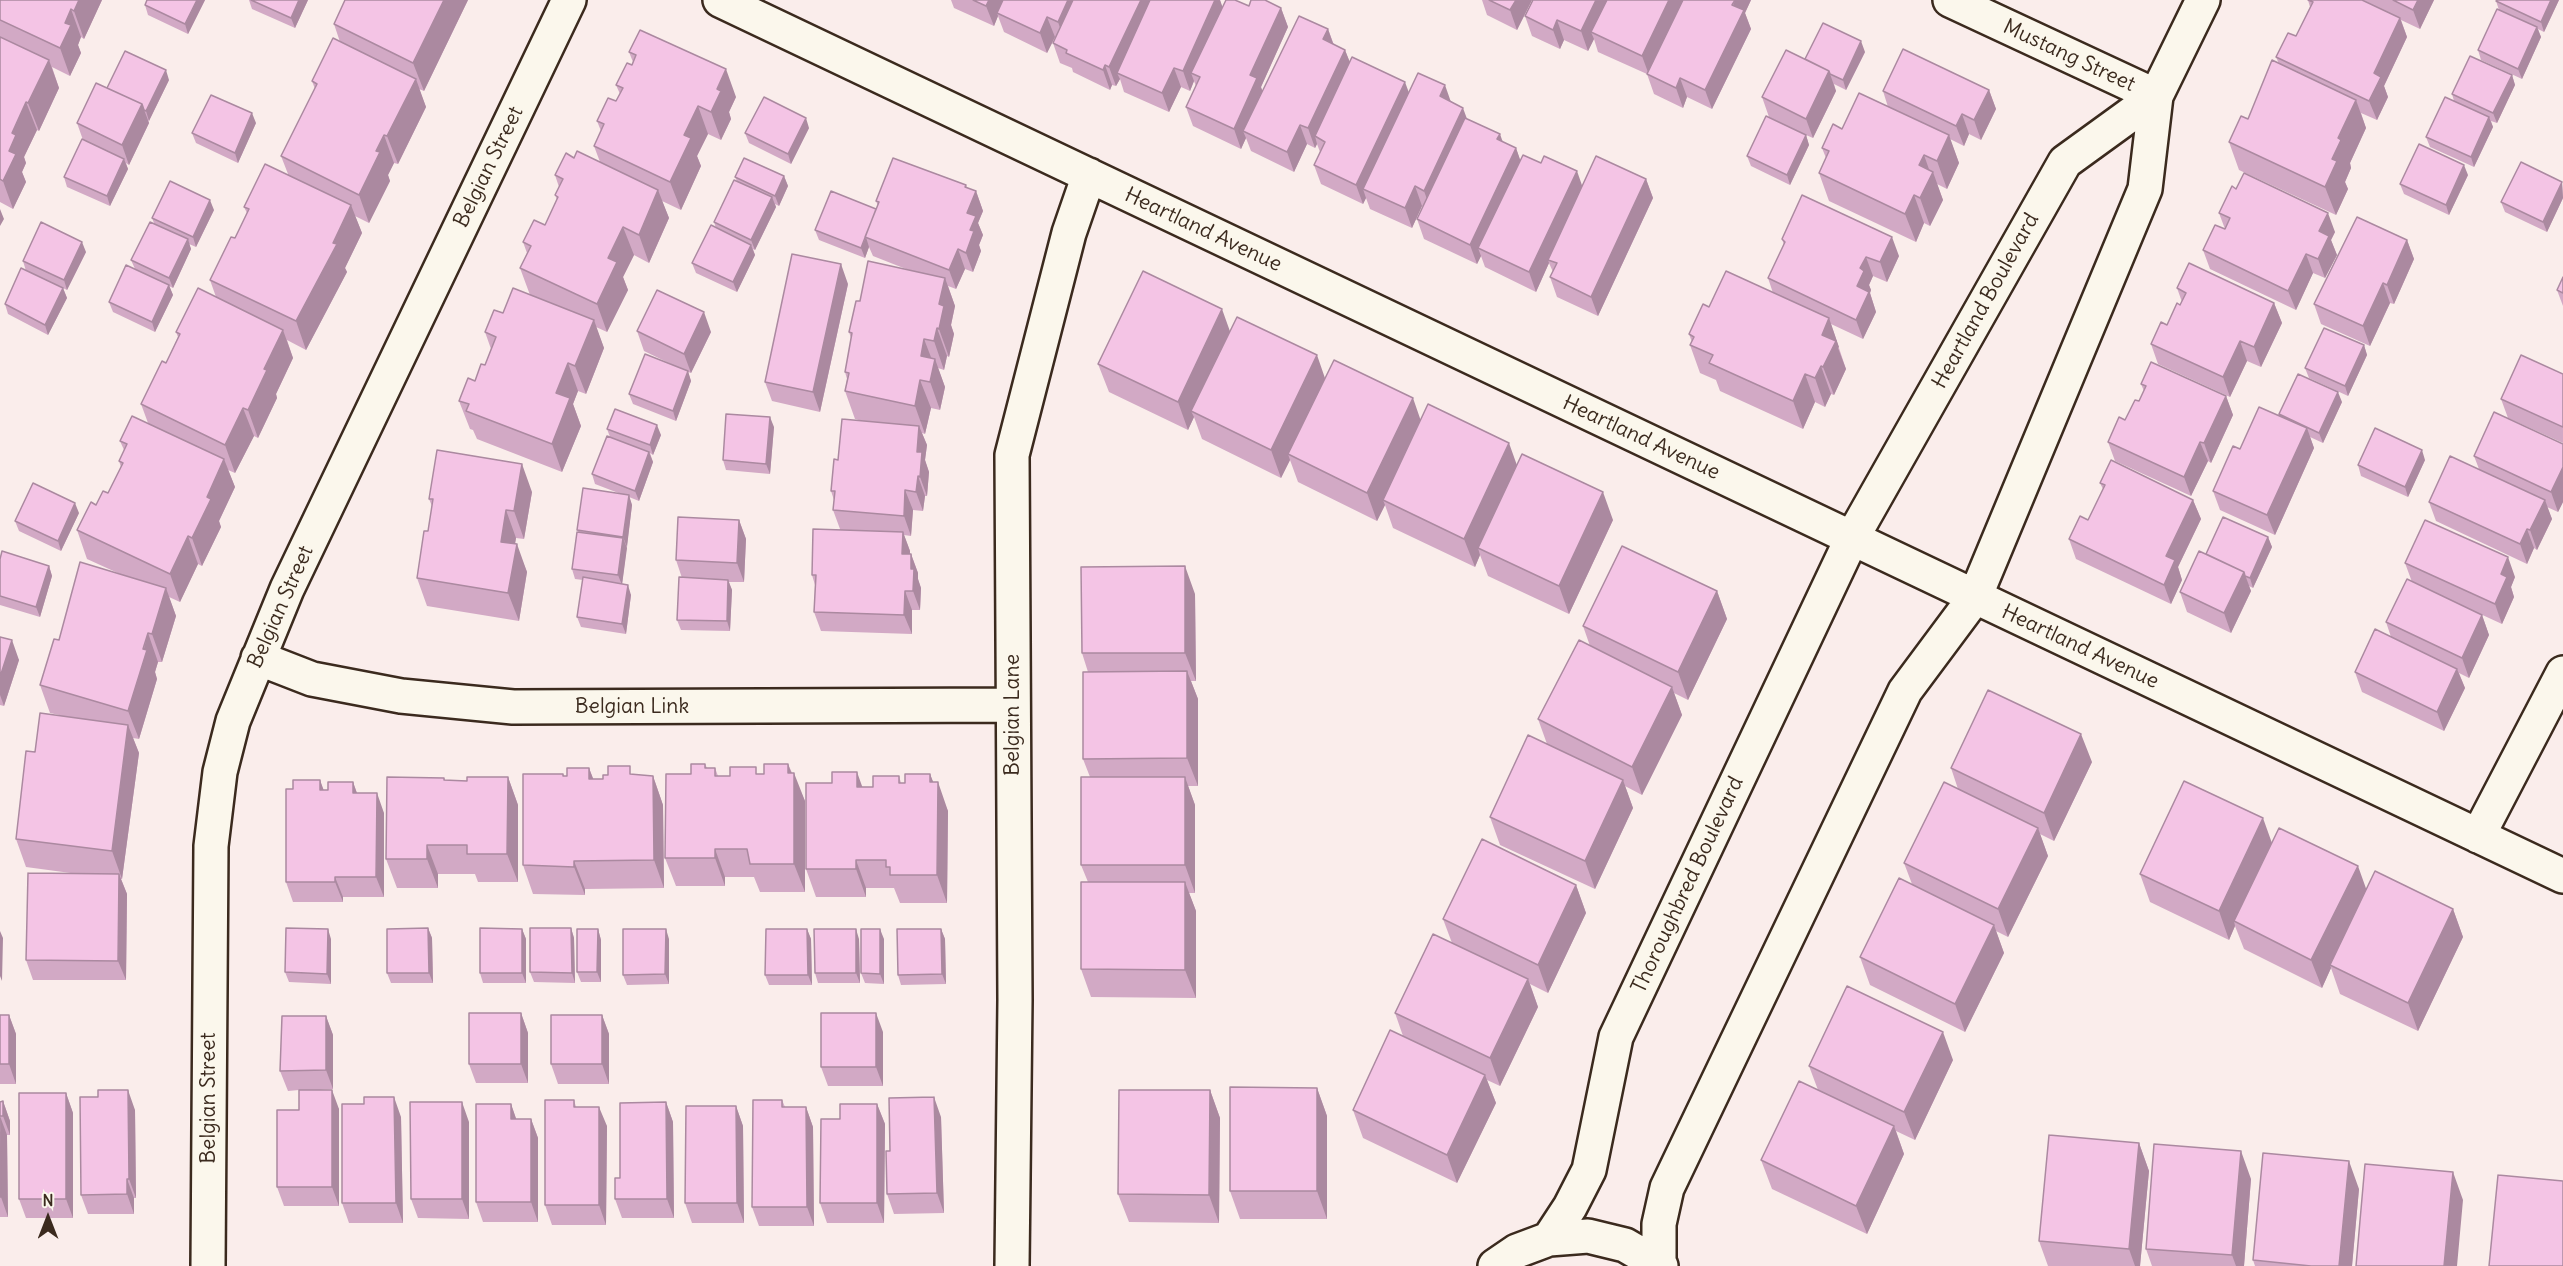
<!DOCTYPE html>
<html>
<head>
<meta charset="utf-8">
<style>
  body { margin:0 }
  #map { position:relative; width:2563px; height:1266px; overflow:hidden; background:#faedeb; font-family:Delius,sans-serif }
  canvas { display:block }
  .north { position:absolute; left:18px; top:1188px; width:60px; height:60px; -webkit-text-stroke:4px #fbf7ec; paint-order:stroke; rotate:0deg; font-size:16px; font-weight:700; line-height:24px; text-align:center; color:#3b2a1e }
  .north::after { content:''; display:block; margin:auto; width:21px; height:27px; background:#3b2a1e; clip-path:polygon(50% 0,100% 100%,50% 72%,0 100%) }
</style>
</head>
<body>
<div id="map">
<canvas width="2563" height="1266"></canvas>
<div class="north">N</div>
</div>
<script>
const c = document.querySelector('canvas').getContext('2d');
c.lineJoin = 'round';
function shape(rows) {
  const path = new Path2D();
  for (const r of rows) {
    path.moveTo(r[0], r[1]);
    for (let i = 2; i < r.length; i += 2) path.lineTo(r[i], r[i + 1]);
  }
  return path;
}
function strokePath(path, color, width, dash) {
  c.strokeStyle = color;
  c.lineWidth = width;
  c.lineCap = dash ? 'butt' : 'round';
  c.setLineDash(dash || []);
  c.stroke(path);
}
function fill(path, color) {
  c.fillStyle = color;
  c.fill(path, 'evenodd');
}
function write(font, color, halo, rows, align = 'center') {
  c.font = font + ' Delius,sans-serif';
  c.lineWidth = 4.5;
  c.setLineDash([]);
  c.textBaseline = 'middle';
  c.strokeStyle = halo;
  c.fillStyle = color;
  for (const [text, x, y, turn = 0] of rows) {
    c.save();
    c.translate(x, y);
    c.rotate((+turn || 0) * Math.PI / 180);
    c.textAlign = isNaN(turn) ? turn : align;
    if (halo) c.strokeText(text, 0, 0);
    c.fillText(text, 0, 0);
    c.restore();
  }
}
const minor = shape([
  [720,0,2563,876],
  [1950,0,2156,96,2203,0],
  [258,658,312,679,401,696,513,707,1013,705],
  [2478,836,2563,673],
  [1549,1239,1570,1207,1589,1170,1616,1037,1852,538,2065,162,2156,96,2145,189,1975,597,1905,691,1667,1188,1659,1224,1659,1264],
  [208,1266,211,846,220,772,233,721,287,589,569,0],
  [1012,1266,1015,1000,1012,455,1069,233,1089,175],
  [1495,1266,1517,1251,1549,1239,1588,1236,1625,1245,1661,1266]
]);
const wall = shape([
  [0,0,102,0,84,39,81,37,78,45,81,53,70,76,52,67,59,88,39,131,37,130,24,157,26,163,22,172,26,182,13,209,0,202],
  [147,0,205,0,188,34,148,15,145,5],
  [249,0,308,0,295,28,252,9],
  [345,0,468,0,424,91,419,89,426,107,398,164,394,163,388,175,390,181,369,223,355,216,362,233,345,268,347,272,306,350,287,340,293,358,276,394,277,398,258,438,254,436,235,473,228,470,235,487,219,521,221,527,202,566,198,564,180,602,169,597,176,616,162,662,158,662,155,672,157,679,139,739,133,738,139,753,122,879,121,879,127,894,126,980,33,980,26,960,78,874,26,867,16,839,35,752,59,715,50,713,40,685,59,640,120,574,87,559,77,530,96,505,108,493,121,467,119,461,124,450,120,441,148,423,141,404,166,363,178,337,176,332,216,297,210,280,235,238,247,213,244,207,288,174,281,156,315,89,312,81,340,42,334,24],
  [951,0,1220,0,1222,7,1249,6,1281,8,1288,27,1261,87,1262,92,1328,29,1334,45,1345,50,1350,63,1409,92,1451,101,1467,119,1502,142,1516,148,1520,160,1582,186,1646,179,1653,198,1598,316,1557,297,1550,277,1553,272,1549,263,1536,292,1485,267,1481,256,1477,264,1424,239,1417,219,1423,206,1422,206,1412,228,1370,209,1366,198,1363,204,1321,184,1314,165,1320,152,1317,144,1315,148,1307,144,1294,172,1251,151,1246,138,1241,149,1193,126,1186,107,1196,86,1194,81,1190,91,1181,87,1169,112,1124,92,1120,79,1116,86,1112,85,1110,90,1073,72,1072,68,1060,63,1053,43,1055,37,1047,53,1004,32,998,16,994,26,954,8],
  [1482,0,1532,0,1517,30,1487,15],
  [1533,0,1751,0,1745,13,1751,29,1712,109,1687,97,1683,108,1654,94,1647,74,1598,52,1594,39,1588,51,1564,40,1560,49,1532,36,1525,16],
  [2308,0,2434,0,2420,29,2401,20,2407,37,2384,86,2388,97,2377,120,2361,113,2366,128,2350,163,2351,168,2345,182,2348,189,2336,215,2239,170,2229,142,2248,119,2279,64,2276,57,2296,36,2310,7],
  [2497,0,2559,0,2544,32,2538,29,2541,37,2522,79,2481,60,2478,50,2499,10,2496,1],
  [629,52,736,97,729,112,731,119,721,140,708,134,697,156,701,166,681,210,662,201,669,218,649,263,634,255,623,277,628,290,607,332,596,327,604,348,586,394,578,391,573,404,581,426,562,472,477,439,473,430,470,429,459,401,475,381,485,365,491,349,485,332,503,313,530,295,520,268,527,253,523,242,545,225,557,200,555,195,559,187,555,175,574,158,600,162,594,146,601,131,597,121,616,101,620,94,616,85,632,65,633,62],
  [1865,52,1846,90,1834,84,1836,91,1813,138,1806,135,1809,145,1790,185,1751,166,1747,156,1806,135,1769,117,1762,97,1805,59],
  [2512,75,2515,85,2497,123,2491,121,2493,127,2474,167,2430,147,2426,137,2454,101,2452,94],
  [169,80,149,121,148,120,149,123,129,165,126,163,128,169,110,206,67,187,64,177,83,140,77,123,107,88],
  [1989,90,1996,109,1981,140,1969,134,1964,146,1950,139,1959,163,1947,189,1937,184,1943,200,1930,226,1924,223,1916,242,1829,201,1819,173,1826,158,1822,148,1842,129,1888,107,1883,91],
  [256,123,238,163,196,143,192,133],
  [809,128,791,164,749,143,745,133],
  [2468,175,2449,215,2404,194,2400,184],
  [784,176,788,186,779,206,775,204,776,207,755,250,753,249,755,255,737,292,696,273,692,263,716,228,714,222,737,181,735,177],
  [2562,182,2563,198,2547,232,2505,212,2501,202],
  [967,188,976,191,983,211,978,223,983,235,979,245,981,251,973,272,965,269,956,289,948,286,955,306,951,325,954,334,949,357,947,356,944,370,938,368,945,387,940,410,931,408,925,434,922,433,927,445,925,460,929,472,927,496,925,496,923,511,913,510,911,536,904,535,910,551,910,554,911,554,918,573,918,579,921,588,920,610,912,610,912,634,821,631,814,612,815,585,812,575,840,529,833,510,834,500,831,491,838,460,862,421,855,419,845,391,847,379,845,372,851,338,849,332,860,301,906,269,873,256,869,247,865,258,819,240,815,230,876,209,878,206,876,201],
  [2236,189,2335,232,2331,240,2337,255,2325,278,2313,273,2296,310,2210,269,2203,250,2225,229,2219,213],
  [214,210,196,247,189,244,191,249,173,288,169,286,173,295,155,332,113,312,109,302,135,269,131,260,154,223,152,218],
  [1782,239,1899,256,1887,282,1873,276,1869,285,1871,290,1870,293,1876,312,1863,339,1831,324,1846,369,1834,395,1831,394,1825,407,1815,402,1803,429,1720,391,1716,380,1700,373,1690,345,1692,342,1689,334,1709,307,1773,293,1768,278,1784,245],
  [2407,240,2414,259,2394,304,2390,303,2370,346,2321,324,2314,304],
  [86,252,67,290,61,287,63,288,67,298,48,335,8,314,5,304,26,271,23,261],
  [2563,277,2563,306,2557,290],
  [848,284,820,412,772,401,765,382],
  [2177,288,2274,303,2282,323,2261,367,2247,361,2230,397,2158,364,2151,344,2167,325,2182,302],
  [637,331,711,332,691,373,688,372,691,381,676,421,633,404,629,394,675,366,644,351],
  [1230,332,1325,378,1421,420,1517,465,1613,520,1569,614,1488,576,1480,555,1475,567,1393,528,1385,505,1377,521,1298,482,1290,460,1281,478,1202,439,1194,417,1188,430,1109,392,1098,364],
  [2364,345,2367,355,2348,396,2309,378,2305,368],
  [2563,374,2563,443,2508,418,2501,399],
  [2141,384,2226,396,2233,415,2211,463,2208,461,2191,496,2115,461,2108,442,2125,420,2139,401,2144,391],
  [2342,402,2323,443,2310,437,2314,448,2275,535,2220,510,2213,491,2240,449,2280,416,2279,414],
  [774,427,770,474,726,470,723,460],
  [607,429,661,435,653,455,650,453,653,462,639,501,629,497,632,505,622,584,631,595,626,634,581,627,577,617,583,580,575,579,572,569,578,532,577,530,621,494,595,484,592,474,610,437],
  [2563,444,2563,502,2558,512,2547,507,2552,519,2537,550,2534,548,2527,564,2436,521,2429,502,2479,469,2474,456],
  [2425,460,2408,497,2361,476,2358,465],
  [2100,483,2193,500,2201,519,2178,567,2182,580,2171,604,2076,559,2069,539,2088,520,2103,489],
  [532,492,524,539,516,538,515,543,527,572,519,621,427,606,417,578,428,531,432,506,429,499],
  [79,513,61,551,19,531,15,521],
  [739,520,746,539,744,582,729,582,732,590,730,631,681,630,677,620,682,578,676,560],
  [2268,537,2272,547,2253,588,2249,586,2251,591,2231,633,2187,612,2180,592,2206,554],
  [0,559,49,566,52,576,40,617,0,605],
  [2405,563,2515,577,2511,587,2514,597,2502,624,2439,595,2482,615,2489,635,2469,678,2459,673,2465,688,2444,731,2362,692,2355,672,2391,637,2386,622,2412,582],
  [1717,591,1727,619,1688,700,1674,693,1682,715,1642,795,1625,786,1633,808,1595,889,1500,845,1490,817,1547,744,1538,719,1590,646,1583,626],
  [1195,594,1196,681,1191,681,1198,699,1198,786,1188,786,1195,805,1195,893,1189,893,1196,911,1196,998,1091,997,1081,969,1088,882,1081,865,1090,777,1083,759,1088,672,1082,653],
  [0,637,19,660,4,706,0,705],
  [2092,762,2054,841,2040,834,2048,856,2008,937,1996,931,2004,953,1965,1032,1870,985,1860,957,1912,884,1904,863,1958,789,1951,768],
  [705,764,707,768,715,768,718,776,730,776,764,774,788,764,805,801,805,892,760,892,754,877,725,877,725,886,676,886,665,858,691,774],
  [589,768,593,779,603,779,633,775,653,776,663,805,664,888,585,889,585,895,533,894,523,865,563,774,564,776,567,776],
  [930,774,933,782,948,811,947,903,900,903,894,888,866,888,866,897,816,897,806,869,832,783,863,787,873,787,899,776,901,783,905,783],
  [508,777,518,805,518,882,478,882,475,874,438,874,438,888,397,888,386,859,444,778,445,780,467,781],
  [320,780,323,790,328,790,353,782,357,793,384,813,384,897,343,897,343,902,293,902,286,882,293,789],
  [2272,843,2366,890,2453,909,2463,937,2418,1031,2340,994,2331,968,2322,988,2244,949,2235,926,2229,940,2150,902,2140,874],
  [1576,885,1586,913,1548,993,1530,984,1538,1007,1500,1086,1487,1080,1496,1103,1457,1183,1363,1138,1353,1110,1403,1036,1395,1013,1452,943,1443,919],
  [428,928,432,938,433,983,391,983,387,973],
  [571,928,574,938,575,983,534,982,530,972],
  [522,929,526,939,526,983,483,983,480,973],
  [598,929,601,940,601,982,581,982,577,972],
  [807,929,811,939,812,985,769,985,765,975],
  [941,929,945,939,946,984,901,985,898,975],
  [331,939,331,984,289,982,285,972],
  [669,939,669,984,627,985,623,975],
  [859,939,860,983,818,983,815,973],
  [884,939,884,984,865,983,861,973],
  [521,1013,528,1033,528,1083,476,1083,469,1064],
  [0,1015,9,1015,16,1034,16,1084,0,1084],
  [602,1015,609,1034,609,1084,558,1084,551,1064],
  [326,1016,333,1035,333,1089,320,1090,339,1109,339,1206,284,1206,277,1187,299,1110,299,1090,288,1091,280,1071],
  [883,1032,883,1086,828,1086,821,1067],
  [1953,1060,1915,1140,1896,1131,1904,1154,1867,1234,1772,1189,1761,1160,1818,1090,1809,1066],
  [1317,1088,1327,1116,1327,1219,1240,1219,1230,1191],
  [1210,1090,1220,1118,1219,1223,1129,1222,1118,1194],
  [66,1093,73,1113,73,1218,26,1218,19,1199],
  [98,1097,135,1110,136,1198,134,1198,134,1214,88,1214,81,1195],
  [574,1100,576,1107,607,1126,606,1225,552,1225,545,1205],
  [782,1100,785,1107,806,1107,813,1127,814,1226,759,1226,752,1207],
  [3,1101,10,1121,10,1135,7,1135,8,1217,0,1217,0,1102],
  [666,1102,673,1122,674,1218,622,1218,615,1199,620,1178],
  [364,1104,401,1117,403,1223,349,1223,342,1203],
  [511,1104,516,1119,531,1119,538,1138,538,1222,483,1222,476,1202],
  [877,1104,885,1124,884,1223,827,1223,820,1203,840,1119],
  [736,1106,743,1126,744,1223,692,1223,685,1203],
  [941,1117,944,1213,894,1214,887,1194,890,1151],
  [469,1122,469,1219,418,1218,411,1199],
  [2139,1143,2149,1171,2140,1266,2048,1266,2039,1241],
  [2251,1179,2244,1266,2152,1266,2146,1249],
  [2359,1189,2352,1266,2255,1266,2253,1260]
]);
const shadedWall = shape([
  [79,0,102,0,84,39,74,11],
  [197,0,205,0,188,34,185,24],
  [299,0,308,0,295,28,291,18],
  [444,0,468,0,424,91,413,63],
  [989,0,1005,0,997,13,998,16,994,26,986,6],
  [1068,0,1085,0,1065,42,1058,22],
  [1141,0,1158,0,1117,73,1120,79,1116,86,1109,67],
  [1215,0,1220,0,1225,14,1191,73,1194,81,1190,91,1183,71],
  [1516,0,1532,0,1517,30,1510,10],
  [1596,0,1613,0,1591,32,1594,39,1588,51,1581,31],
  [1669,0,1685,0,1649,75,1642,56],
  [1735,0,1751,0,1745,13,1751,29,1712,109,1705,90],
  [2418,0,2434,0,2420,29,2413,10],
  [2551,0,2559,0,2544,32,2541,22],
  [1281,8,1288,27,1261,87,1265,98,1243,131,1246,138,1241,149,1234,129,1250,75],
  [71,9,81,37,78,45,81,53,70,76,60,48,65,23],
  [1047,17,1055,37,1047,53,1040,33],
  [2400,18,2407,37,2384,86,2388,97,2377,120,2369,101,2374,73],
  [1557,20,1564,40,1560,49,1553,30],
  [2537,27,2541,37,2522,79,2518,69],
  [1328,29,1335,49,1323,39],
  [1861,41,1865,52,1846,90,1843,80],
  [1345,50,1353,70,1315,136,1317,144,1315,148,1308,128],
  [49,60,59,88,39,131,28,103],
  [1105,65,1112,85,1110,90,1103,70],
  [1174,68,1181,87,1169,112,1162,93],
  [726,69,736,97,729,112,731,119,721,140,711,112,717,89],
  [166,70,169,80,149,121,146,111],
  [1829,71,1836,91,1813,138,1806,119],
  [2512,75,2515,85,2497,123,2493,113],
  [1680,78,1687,97,1683,108,1676,88],
  [416,79,426,107,398,164,387,136],
  [1405,82,1412,101,1363,189,1366,198,1363,204,1356,185],
  [1445,85,1452,105,1440,96],
  [1989,90,1996,109,1981,140,1974,120],
  [2356,100,2366,128,2350,163,2351,168,2345,182,2348,189,2336,215,2325,187,2338,138],
  [26,102,37,130,24,157,26,163,22,172,26,182,13,209,3,181,12,133],
  [142,104,149,123,129,165,122,145],
  [698,106,708,134,697,156,701,166,681,210,670,182,684,135],
  [1463,108,1470,127,1431,210,1424,191],
  [252,113,256,123,238,163,235,153],
  [1962,114,1969,134,1964,146,1956,126],
  [2489,117,2493,127,2474,167,2471,157],
  [806,118,809,128,791,164,788,154],
  [1300,125,1307,144,1294,172,1287,152],
  [1500,134,1507,154,1497,139],
  [384,135,394,163,388,175,390,181,369,223,359,195,376,151],
  [1806,135,1809,145,1790,185,1787,175],
  [1949,135,1959,163,1947,189,1937,161],
  [1516,148,1523,168,1478,248,1481,256,1477,264,1470,245],
  [1924,155,1931,175,1933,172,1943,200,1930,226,1920,198,1919,165],
  [124,159,128,169,110,206,107,196],
  [2464,165,2468,175,2449,215,2446,205],
  [1577,171,1584,191,1548,260,1549,263,1536,292,1529,272],
  [784,176,788,186,779,206,775,196],
  [1646,179,1653,198,1598,316,1591,297],
  [2562,182,2563,198,2547,232,2543,222],
  [966,185,972,201,976,191,983,211,978,223,983,235,979,245,981,251,973,272,966,253,970,230,967,213],
  [1415,186,1422,206,1412,228,1405,208],
  [658,190,669,218,649,263,639,235],
  [1914,195,1924,223,1916,242,1905,214],
  [772,197,776,207,755,250,751,240],
  [210,200,214,210,196,247,193,237],
  [351,205,362,233,345,268,347,272,306,350,296,321],
  [0,209,4,219,0,226],
  [2328,213,2335,232,2331,240,2337,255,2325,278,2318,259,2319,231],
  [623,227,634,255,623,277,628,290,607,332,597,304,608,258],
  [866,237,869,247,865,258,861,248],
  [1892,237,1899,256,1887,282,1880,262],
  [188,239,191,249,173,288,169,278],
  [2407,240,2414,259,2394,304,2387,285],
  [82,242,86,252,67,290,64,280],
  [751,245,755,255,737,292,733,282],
  [958,249,965,269,956,289,949,270],
  [2306,254,2313,273,2296,310,2288,291],
  [1866,257,1873,276,1869,285,1871,290,1870,293,1876,312,1863,339,1856,320,1857,286,1860,268],
  [841,264,848,284,820,412,813,392],
  [945,278,955,306,951,325,954,334,949,357,939,329,939,304],
  [2383,283,2390,303,2370,346,2363,326],
  [169,285,173,295,155,332,152,322],
  [63,288,67,298,48,335,45,325],
  [2274,303,2282,323,2261,367,2254,347],
  [1222,309,1232,337,1191,411,1194,417,1188,430,1178,402],
  [704,312,711,332,691,373,684,354],
  [1829,318,1839,347,1838,348,1846,369,1834,395,1823,367,1822,335],
  [594,320,604,348,586,394,575,366],
  [937,328,947,356,944,370,934,341],
  [283,330,293,358,276,394,277,398,258,438,248,410,264,369],
  [924,339,934,365,935,359,945,387,940,410,921,356],
  [2240,341,2247,361,2230,397,2223,377],
  [2364,345,2367,355,2348,396,2345,386],
  [1317,355,1327,384,1288,454,1290,460,1281,478,1271,450],
  [568,363,578,391,573,404,581,426,562,472,552,444,556,393],
  [1821,366,1831,394,1825,407,1815,378],
  [688,371,691,381,676,421,673,411],
  [1805,374,1815,402,1803,429,1793,401],
  [920,380,931,408,925,434,915,406],
  [2338,392,2342,402,2323,443,2319,433],
  [2226,396,2233,415,2211,463,2204,443],
  [1413,398,1423,427,1383,500,1385,505,1377,521,1367,493],
  [243,408,254,436,235,473,225,445],
  [770,417,774,427,770,474,766,464],
  [657,425,661,435,653,455,650,445],
  [919,426,927,445,925,460,929,472,927,496,920,477,917,452],
  [2307,428,2314,448,2275,535,2267,515],
  [2200,442,2208,461,2191,496,2184,477],
  [1509,443,1519,471,1478,548,1480,555,1475,567,1464,539],
  [2422,450,2425,460,2408,497,2405,487],
  [649,452,653,462,639,501,635,491],
  [224,459,235,487,219,521,221,527,202,566,192,538,207,497],
  [522,464,532,492,524,539,514,511],
  [2563,467,2563,502,2558,512,2551,492],
  [918,476,925,496,923,511,916,492],
  [905,490,913,510,911,536,904,516],
  [1603,492,1613,520,1569,614,1559,586],
  [629,495,632,505,627,547,623,537],
  [2193,500,2201,519,2178,567,2182,580,2171,604,2164,585,2166,556],
  [2545,500,2552,519,2537,550,2530,530],
  [75,503,79,513,61,551,58,541],
  [506,510,516,538,511,570,501,542],
  [739,520,746,539,744,582,737,563],
  [2527,529,2534,548,2527,564,2520,544],
  [903,532,910,551,909,573,902,554],
  [188,536,198,564,180,602,170,574],
  [2268,537,2272,547,2253,588,2250,578],
  [623,538,627,548,622,585,618,575],
  [517,544,527,572,519,621,508,593],
  [911,554,918,573,918,579,921,588,920,610,913,591,911,569],
  [2508,557,2515,577,2511,587,2514,597,2502,624,2495,604,2501,574],
  [49,566,52,576,40,617,36,607],
  [1185,566,1195,594,1196,681,1185,653],
  [2244,572,2251,591,2231,633,2224,613],
  [728,580,732,590,730,631,727,621],
  [628,585,631,595,626,634,622,624],
  [166,588,176,616,162,662,152,634],
  [905,591,912,610,912,634,904,615],
  [1717,591,1727,619,1688,700,1678,672],
  [2482,615,2489,635,2469,678,2462,658],
  [148,633,158,662,155,672,157,679,139,739,128,711],
  [12,640,19,660,4,706,0,695,0,677],
  [2457,669,2465,688,2444,731,2437,712],
  [1187,671,1198,699,1198,786,1187,758],
  [1672,687,1682,715,1642,795,1632,767],
  [128,725,139,753,122,879,112,851],
  [2081,734,2092,762,2054,841,2044,813],
  [788,764,794,780,794,773,805,801,805,892,794,864,788,773],
  [589,768,600,796,589,779],
  [857,772,867,800,857,787],
  [930,774,938,794,938,782,948,811,947,903,937,875],
  [653,776,663,805,664,888,654,860],
  [508,777,518,805,518,882,507,854],
  [1185,777,1195,805,1195,893,1185,865],
  [320,780,327,799,320,790],
  [1623,780,1633,808,1595,889,1585,861],
  [353,782,360,802,353,793],
  [377,793,384,813,384,897,376,877],
  [2263,818,2273,846,2234,921,2235,926,2229,940,2219,911],
  [2038,828,2048,856,2008,937,1998,909],
  [427,845,438,874,438,888,427,859],
  [715,849,725,877,725,886,715,858],
  [856,860,866,888,866,897,856,869],
  [574,861,585,889,585,895,574,867],
  [2358,866,2368,894,2330,965,2331,968,2322,988,2311,960],
  [119,874,127,894,126,980,118,961],
  [335,877,343,897,343,902,335,882],
  [1185,882,1196,911,1196,998,1185,970],
  [1576,885,1586,913,1548,993,1538,965],
  [2453,909,2463,937,2418,1031,2408,1003],
  [1994,925,2004,953,1965,1032,1955,1004],
  [428,928,432,938,433,983,429,973],
  [571,928,574,938,575,983,572,973],
  [328,929,331,939,331,984,327,974],
  [522,929,526,939,526,983,522,973],
  [598,929,601,940,601,982,597,972],
  [666,929,669,939,669,984,665,974],
  [807,929,811,939,812,985,808,975],
  [856,929,859,939,860,983,856,973],
  [880,929,884,939,884,984,880,974],
  [941,929,945,939,946,984,942,974],
  [0,931,3,938,2,981,0,976],
  [1528,979,1538,1007,1500,1086,1490,1058],
  [521,1013,528,1033,528,1083,521,1064],
  [876,1013,883,1032,883,1086,876,1067],
  [9,1015,16,1034,16,1084,9,1064],
  [602,1015,609,1034,609,1084,602,1064],
  [326,1016,333,1035,333,1089,326,1070],
  [1943,1032,1953,1060,1915,1140,1904,1112],
  [1485,1075,1496,1103,1457,1183,1447,1155],
  [1317,1088,1327,1116,1327,1219,1317,1191],
  [128,1090,135,1110,136,1198,129,1179],
  [332,1090,339,1109,339,1206,332,1187],
  [1210,1090,1220,1118,1219,1223,1209,1195],
  [66,1093,73,1113,73,1218,66,1199],
  [394,1097,401,1117,403,1223,396,1203],
  [934,1097,941,1117,944,1213,937,1193],
  [3,1101,10,1121,10,1135,3,1116],
  [462,1102,469,1122,469,1219,462,1199],
  [666,1102,673,1122,674,1218,667,1199],
  [511,1104,518,1124,511,1119],
  [877,1104,885,1124,884,1223,877,1203],
  [736,1106,743,1126,744,1223,737,1203],
  [599,1107,607,1126,606,1225,599,1205],
  [806,1107,813,1127,814,1226,807,1207],
  [0,1116,7,1135,8,1217,1,1197],
  [531,1119,538,1138,538,1222,531,1202],
  [1894,1126,1904,1154,1867,1234,1856,1206],
  [2139,1143,2149,1171,2140,1266,2135,1266,2129,1249],
  [2241,1151,2251,1179,2244,1266,2236,1266,2232,1255],
  [2349,1161,2359,1189,2352,1266,2339,1266],
  [2453,1172,2463,1200,2457,1266,2444,1266],
  [127,1179,134,1198,134,1214,127,1194]
]);
const building = shape([
  [0,0,79,0,74,11,71,9,65,23,71,25,60,48,0,20,0,0],
  [147,0,197,0,185,24,145,5,147,0],
  [251,0,299,0,291,18,251,0],
  [345,0,444,0,413,63,334,24,345,0],
  [973,0,989,0,986,6,973,0],
  [1003,0,1068,0,1058,22,1047,17,1040,33,997,13,1003,0],
  [1073,0,1141,0,1109,67,1105,65,1103,70,1066,53,1067,50,1053,43,1073,0],
  [1150,0,1215,0,1183,71,1174,68,1162,93,1117,73,1150,0],
  [1226,0,1235,0,1249,6,1251,0,1265,0,1281,8,1250,75,1257,78,1234,129,1186,107,1200,77,1191,73,1226,0],
  [1489,0,1516,0,1510,10,1489,0],
  [1533,0,1596,0,1581,31,1557,20,1553,30,1525,16,1533,0],
  [1607,0,1669,0,1642,56,1591,32,1607,0],
  [1683,0,1735,0,1732,5,1744,10,1705,90,1680,78,1676,88,1647,74,1683,0],
  [2308,0,2362,0,2400,18,2374,73,2381,77,2369,101,2276,57,2288,33,2296,36,2313,2,2308,0],
  [2393,0,2418,0,2413,10,2393,0],
  [2497,0,2551,0,2541,22,2496,1,2497,0],
  [2497,9,2537,27,2518,69,2478,50,2497,9],
  [1299,16,1328,29,1323,39,1345,50,1308,128,1300,125,1287,152,1243,131,1299,16],
  [1823,23,1861,41,1843,80,1830,74,1829,71,1805,59,1823,23],
  [640,30,726,69,717,89,721,91,711,112,698,106,684,135,691,138,670,182,594,146,604,124,597,121,608,98,616,101,623,88,616,85,627,63,632,65,636,55,629,52,640,30],
  [0,37,49,60,28,103,26,102,12,133,16,135,9,151,16,154,3,181,0,179,0,37],
  [333,38,416,79,387,136,384,135,376,151,380,152,359,195,281,156,317,84,312,81,333,38],
  [1903,49,1989,90,1974,120,1962,114,1956,126,1883,91,1903,49],
  [1786,50,1829,71,1806,119,1762,97,1786,50],
  [125,51,166,70,146,111,144,110,142,104,107,88,125,51],
  [2470,56,2512,75,2493,113,2452,94,2470,56],
  [1352,57,1405,82,1356,185,1314,165,1325,142,1315,136,1352,57],
  [2272,60,2356,100,2338,138,2341,140,2332,159,2337,161,2325,187,2229,142,2241,116,2248,119,2272,60],
  [1418,73,1445,85,1440,96,1463,108,1424,191,1415,186,1405,208,1363,189,1418,73],
  [96,83,142,104,122,145,77,123,96,83],
  [1859,93,1949,135,1937,161,1924,155,1919,165,1933,172,1920,198,1914,195,1905,214,1819,173,1829,151,1822,148,1833,124,1842,129,1859,93],
  [211,95,252,113,235,153,192,133,211,95],
  [764,97,806,118,788,154,745,133,764,97],
  [2445,97,2489,117,2471,157,2426,137,2445,97],
  [1766,116,1806,135,1787,175,1747,156,1766,116],
  [1465,118,1500,134,1497,139,1516,148,1470,245,1417,219,1465,118],
  [82,139,124,159,107,196,64,177,82,139],
  [2419,144,2464,165,2446,205,2400,184,2419,144],
  [577,151,658,190,639,235,623,227,608,258,617,262,597,304,520,268,531,246,523,242,534,220,545,225,558,197,555,195,563,179,555,175,566,153,574,158,577,151],
  [1523,155,1541,163,1544,156,1577,171,1529,272,1478,248,1523,155],
  [1596,156,1646,179,1591,297,1550,277,1557,263,1548,260,1596,156],
  [744,158,784,176,775,196,735,177,744,158],
  [893,158,966,185,965,187,976,191,967,213,976,216,970,230,974,231,966,253,958,249,949,270,865,237,879,202,876,201,893,158],
  [2521,162,2562,182,2543,222,2501,202,2521,162],
  [265,164,351,205,333,243,337,244,296,321,210,280,231,237,235,238,249,209,244,207,265,164],
  [2244,173,2328,213,2319,231,2329,236,2318,259,2306,254,2288,291,2203,250,2215,225,2225,229,2230,218,2219,213,2232,186,2236,189,2244,173],
  [734,180,772,197,751,240,714,222,734,180],
  [170,181,210,200,193,237,152,218,170,181],
  [831,191,876,209,861,248,815,230,831,191],
  [1802,195,1892,237,1880,262,1866,257,1860,268,1864,271,1857,286,1869,292,1856,320,1768,278,1785,242,1782,239,1802,195],
  [2357,217,2407,240,2387,285,2383,283,2363,326,2314,304,2357,217],
  [41,222,82,242,64,280,23,261,41,222],
  [150,222,188,239,169,278,131,260,150,222],
  [711,225,751,245,733,282,692,263,711,225],
  [792,254,841,264,813,392,765,382,792,254],
  [868,261,945,278,939,304,944,306,939,329,937,328,934,341,924,339,921,356,935,359,930,382,920,380,915,406,845,391,849,373,845,372,852,333,849,332,856,301,860,301,868,261],
  [2189,263,2274,303,2254,347,2240,341,2223,377,2151,344,2161,322,2167,325,2177,303,2180,305,2186,293,2177,288,2189,263],
  [126,265,169,285,152,322,109,302,126,265],
  [21,268,63,288,45,325,5,304,21,268],
  [1143,271,1222,309,1178,402,1098,364,1143,271],
  [1726,271,1829,318,1822,335,1836,341,1823,367,1821,366,1815,378,1805,374,1793,401,1709,363,1713,355,1690,345,1694,337,1689,334,1703,304,1709,307,1726,271],
  [2563,277,2563,293,2557,290,2563,277],
  [198,288,283,330,264,369,267,370,248,410,243,408,225,445,141,404,162,361,166,363,180,334,176,332,198,288],
  [513,288,594,320,575,366,568,363,556,393,570,398,552,444,466,411,469,404,459,401,468,378,475,381,481,364,485,365,496,337,485,332,494,310,503,313,513,288],
  [657,290,704,312,684,354,637,331,657,290],
  [1237,317,1317,355,1271,450,1191,411,1237,317],
  [2324,328,2364,345,2345,386,2305,368,2324,328],
  [645,354,688,371,673,411,629,394,645,354],
  [2521,355,2563,374,2563,427,2501,399,2521,355],
  [1334,360,1413,398,1367,493,1288,454,1334,360],
  [2151,362,2226,396,2204,443,2200,442,2184,477,2108,442,2119,417,2125,420,2135,400,2139,401,2146,386,2141,384,2151,362],
  [2298,374,2338,392,2319,433,2279,414,2298,374],
  [1428,404,1509,443,1464,539,1383,500,1428,404],
  [2259,407,2307,428,2267,515,2213,491,2233,446,2240,449,2259,407],
  [615,409,657,425,650,445,607,429,615,409],
  [2494,412,2563,444,2563,467,2551,492,2474,456,2494,412],
  [726,414,770,417,766,464,723,460,726,414],
  [132,416,224,459,207,497,211,499,192,538,188,536,170,574,77,530,91,502,96,505,103,491,108,493,123,463,119,461,127,444,120,441,132,416],
  [842,419,919,426,917,452,922,452,920,477,918,476,916,492,905,490,904,516,833,510,835,491,831,491,834,459,838,460,842,419],
  [2375,428,2422,450,2405,487,2358,465,2375,428],
  [607,436,649,452,635,491,592,474,607,436],
  [437,450,522,464,514,511,506,510,501,542,517,544,508,593,417,578,424,531,428,531,433,499,429,499,437,450],
  [1522,454,1603,492,1559,586,1478,548,1522,454],
  [2450,456,2545,500,2530,530,2527,529,2520,544,2429,502,2450,456],
  [2111,460,2193,500,2166,556,2175,560,2164,585,2069,539,2080,516,2088,520,2105,485,2100,483,2111,460],
  [33,483,75,503,58,541,15,521,33,483],
  [583,488,629,495,623,537,577,530,583,488],
  [678,517,739,520,737,563,676,560,678,517],
  [2223,517,2268,537,2250,578,2245,576,2244,572,2206,554,2223,517],
  [2425,520,2508,557,2501,574,2507,577,2495,604,2405,563,2425,520],
  [813,529,903,532,902,554,911,554,911,569,914,569,913,591,905,591,904,615,814,612,816,575,812,575,813,529],
  [577,532,623,538,618,575,572,569,577,532],
  [1622,546,1717,591,1678,672,1583,626,1622,546],
  [2,551,49,566,36,607,0,596,0,559,2,551],
  [2199,551,2244,572,2224,613,2180,592,2199,551],
  [80,562,166,588,152,634,148,633,143,649,147,650,128,711,40,685,54,639,59,640,80,562],
  [1185,566,1185,653,1082,653,1081,567,1185,566],
  [583,577,628,585,622,624,577,617,583,577],
  [679,577,728,580,727,621,677,620,679,577],
  [2407,579,2482,615,2462,658,2386,622,2407,579],
  [2375,629,2457,669,2437,712,2355,672,2375,629],
  [0,637,12,640,0,677,0,637],
  [1579,640,1672,687,1632,767,1538,719,1579,640],
  [1187,671,1187,758,1083,759,1083,672,1187,671],
  [1988,690,2081,734,2044,813,1951,768,1988,690],
  [40,713,128,725,112,851,16,839,26,751,35,752,40,713],
  [1528,735,1623,780,1585,861,1490,817,1528,735],
  [691,764,705,764,705,768,715,768,715,776,730,776,730,767,756,767,756,774,764,774,764,764,788,764,788,773,794,773,794,864,750,864,747,849,715,849,715,858,665,858,666,774,691,774,691,764],
  [608,766,630,766,630,774,653,776,654,860,574,861,574,867,523,865,523,774,563,774,563,776,567,776,567,768,589,768,589,779,603,779,603,775,608,775,608,766],
  [832,772,857,772,857,787,873,787,873,776,899,776,899,783,905,783,905,774,930,774,930,782,938,782,937,875,890,875,890,867,886,867,886,860,856,860,856,869,806,869,806,783,832,783,832,772],
  [387,777,444,778,444,780,467,781,467,777,508,777,507,854,467,854,467,845,427,845,427,859,386,859,387,777],
  [1081,777,1185,777,1185,865,1081,865,1081,777],
  [293,780,320,780,320,790,328,790,328,782,353,782,353,793,377,793,376,877,335,877,335,882,286,882,286,789,293,789,293,780],
  [2184,781,2263,818,2219,911,2140,874,2184,781],
  [1944,782,2038,828,1998,909,1904,863,1944,782],
  [2279,828,2358,866,2311,960,2234,921,2279,828],
  [1482,839,1576,885,1538,965,1443,919,1482,839],
  [2375,871,2453,909,2408,1003,2330,965,2375,871],
  [28,873,119,874,118,961,26,960,28,873],
  [1899,878,1994,925,1955,1004,1860,957,1899,878],
  [1081,882,1185,882,1185,970,1081,969,1081,882],
  [286,928,328,929,327,974,285,972,286,928],
  [428,928,429,973,387,973,387,929,428,928],
  [480,928,522,929,522,973,480,973,480,928],
  [530,928,571,928,572,973,530,972,530,928],
  [577,929,598,929,597,972,577,972,577,929],
  [623,929,666,929,665,974,623,975,623,929],
  [766,929,807,929,808,975,765,975,766,929],
  [814,929,856,929,856,973,815,973,814,929],
  [861,929,880,929,880,974,861,973,861,929],
  [897,929,941,929,942,974,898,975,897,929],
  [1433,934,1528,979,1490,1058,1395,1013,1433,934],
  [1847,986,1943,1032,1904,1112,1809,1066,1847,986],
  [469,1013,521,1013,521,1064,469,1064,469,1013],
  [821,1013,876,1013,876,1067,821,1067,821,1013],
  [0,1015,9,1015,9,1064,0,1064,0,1015],
  [551,1015,602,1015,602,1064,551,1064,551,1015],
  [282,1016,326,1016,326,1070,280,1071,282,1016],
  [1390,1030,1485,1075,1447,1155,1353,1110,1390,1030],
  [1799,1081,1894,1126,1856,1206,1761,1160,1799,1081],
  [1230,1087,1317,1088,1317,1191,1230,1191,1230,1087],
  [98,1090,128,1090,129,1179,127,1179,127,1194,81,1195,80,1097,98,1097,98,1090],
  [299,1090,332,1090,332,1187,277,1187,277,1110,299,1110,299,1090],
  [1119,1090,1210,1090,1209,1195,1118,1194,1119,1090],
  [19,1093,66,1093,66,1199,19,1199,19,1093],
  [364,1097,394,1097,396,1203,342,1203,342,1104,364,1104,364,1097],
  [934,1097,937,1193,887,1194,886,1151,890,1151,889,1098,934,1097],
  [545,1100,574,1100,574,1107,599,1107,599,1205,545,1205,545,1100],
  [753,1100,782,1100,782,1107,806,1107,807,1207,752,1207,753,1100],
  [3,1101,3,1116,0,1116,0,1102,3,1101],
  [410,1102,462,1102,462,1199,411,1199,410,1102],
  [666,1102,667,1199,615,1199,615,1178,620,1178,620,1103,666,1102],
  [476,1104,511,1104,511,1119,531,1119,531,1202,476,1202,476,1104],
  [840,1104,877,1104,877,1203,820,1203,821,1119,840,1119,840,1104],
  [686,1106,736,1106,737,1203,685,1203,686,1106],
  [0,1132,1,1197,0,1197,0,1132],
  [2049,1135,2139,1143,2129,1249,2039,1241,2049,1135],
  [2154,1144,2241,1151,2232,1255,2146,1249,2154,1144],
  [2263,1153,2349,1161,2339,1266,2311,1266,2253,1260,2263,1153],
  [2365,1164,2453,1172,2444,1266,2356,1266,2365,1164],
  [2498,1175,2563,1181,2563,1266,2489,1266,2498,1175]
]);
const streetNames = [
  ["Mustang Street",2069,56,25],
  ["Belgian Street",489,167,-64],
  ["Heartland Avenue",1203,230,25],
  ["Heartland Boulevard",1986,301,-61],
  ["Heartland Avenue",1641,438,25],
  ["Belgian Street",281,607,-66],
  ["Heartland Avenue",2080,647,25],
  ["Belgian Link",632,707],
  ["Belgian Lane",1013,715,-90],
  ["Thoroughbred Boulevard",1688,885,-65],
  ["Belgian Street",209,1098,-90]
];
strokePath(minor, '#3b2a1e', 38);
strokePath(minor, '#fbf7ec', 33);
fill(wall, '#d2a9c5');
fill(shadedWall, '#ab89a0');
fill(building, '#f4c4e5');
strokePath(building, '#ab89a0', 1.5);
write('21px', '#3b2a1e', '#fbf7ec', streetNames);
</script>
</body>
</html>
